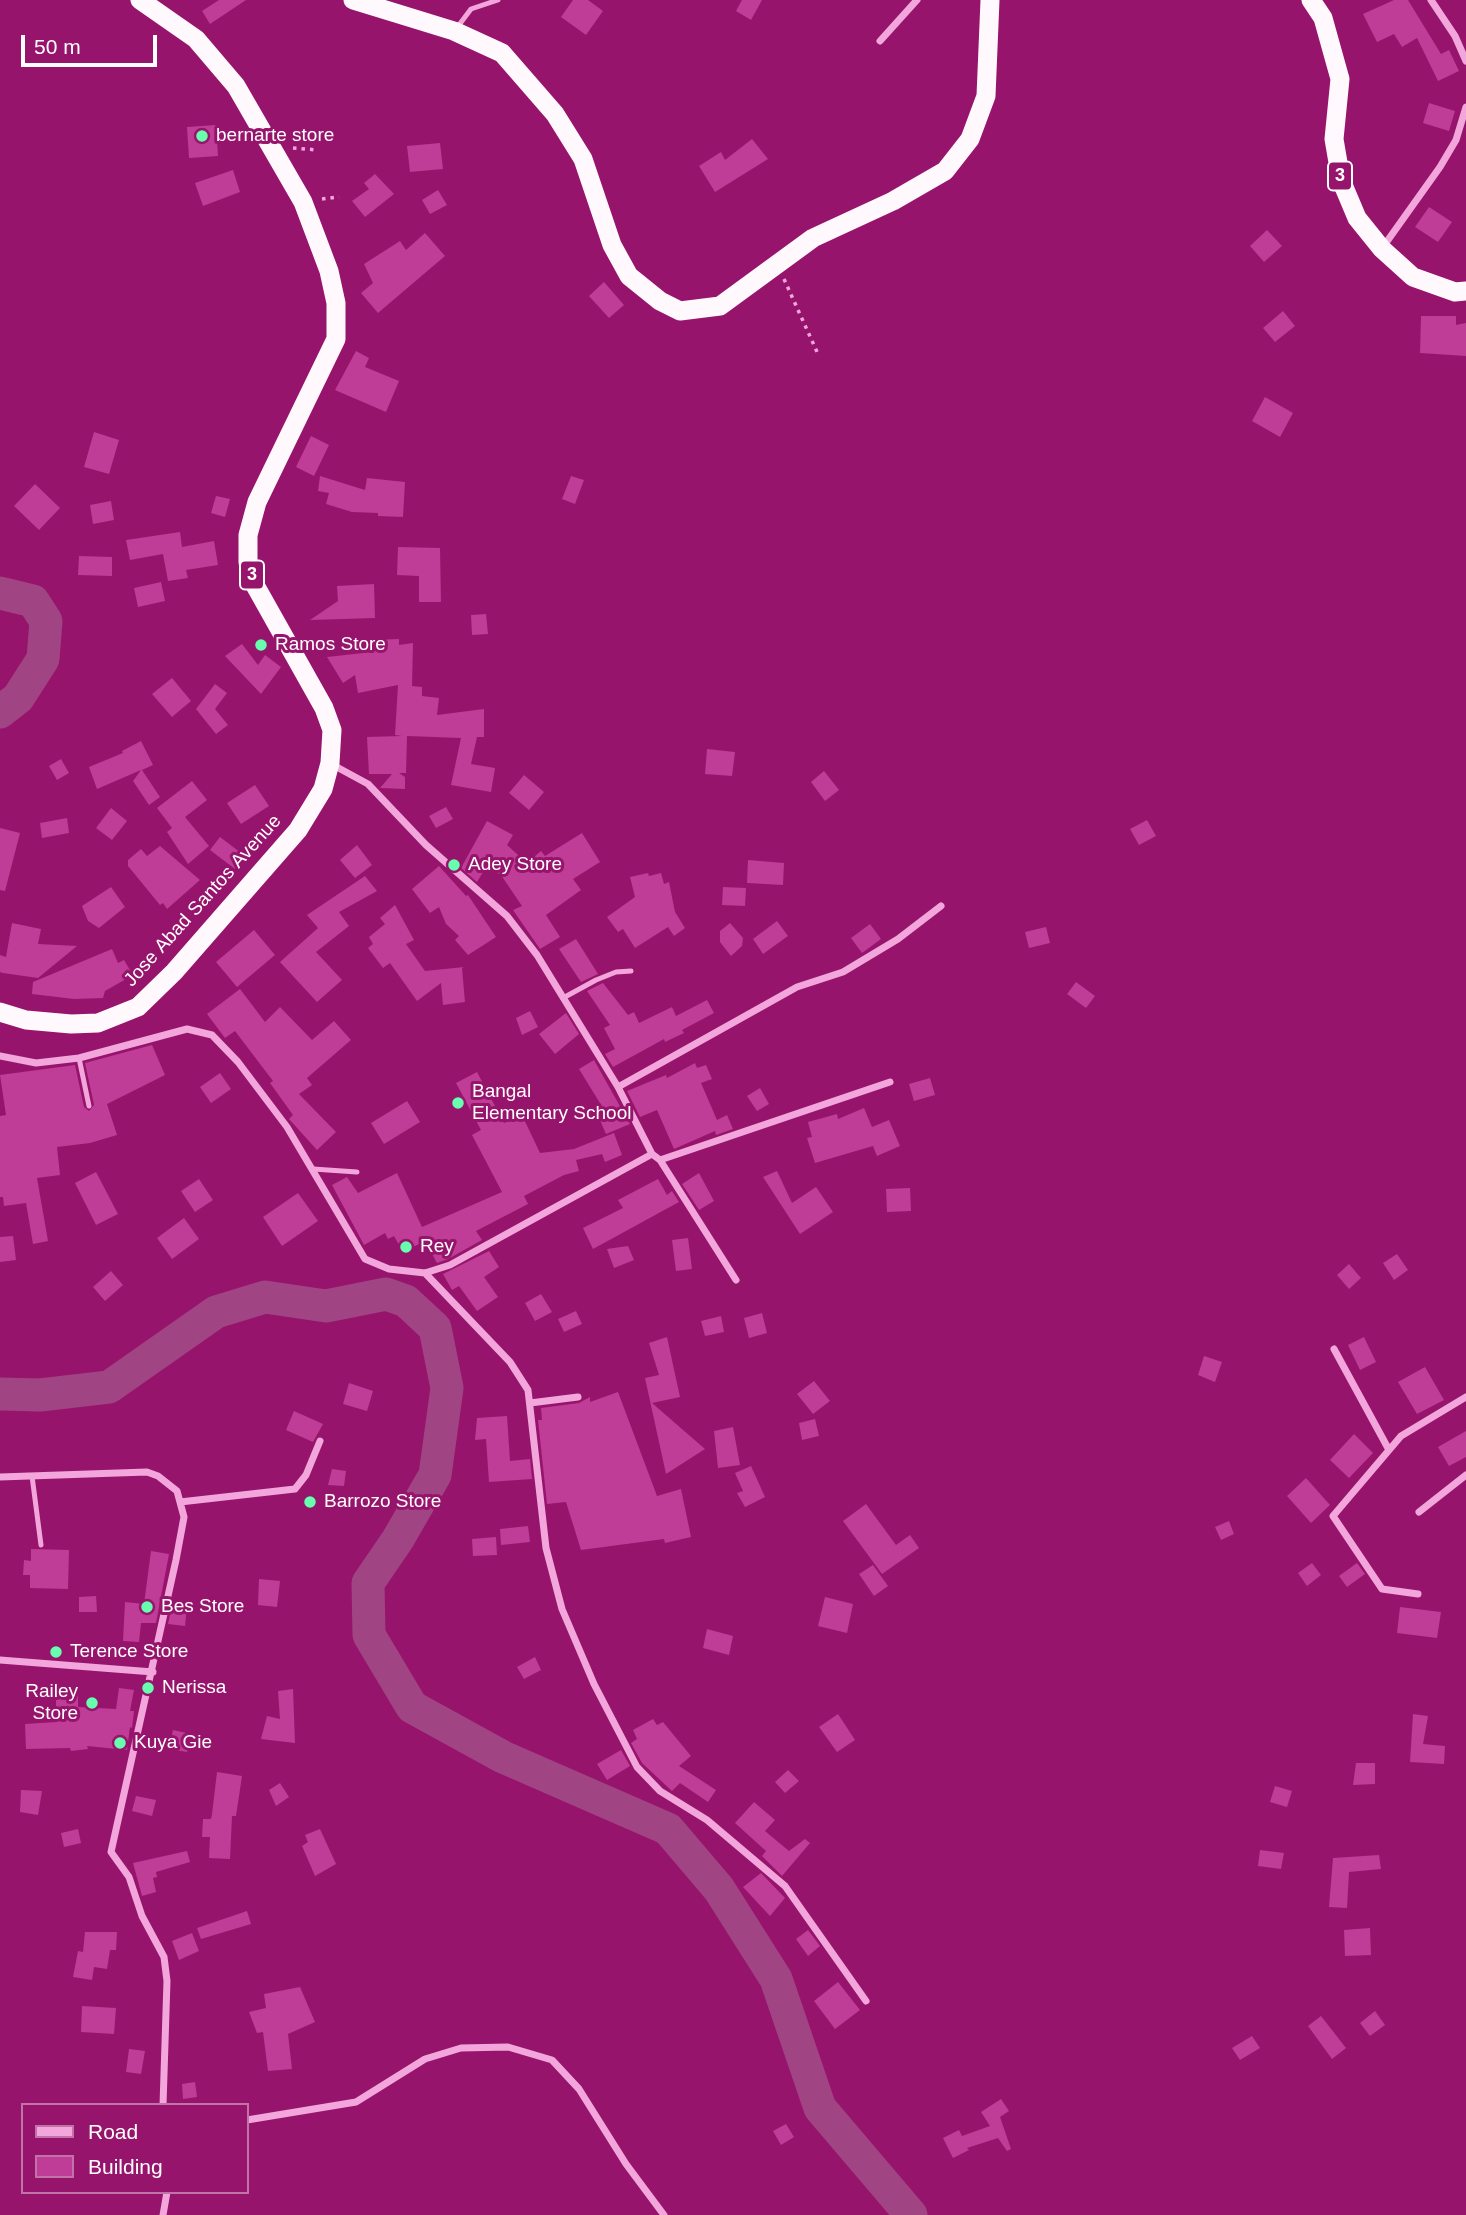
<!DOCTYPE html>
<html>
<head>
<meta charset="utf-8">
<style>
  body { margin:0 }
  #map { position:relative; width:1466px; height:2215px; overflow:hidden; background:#97146d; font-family:Helvetica,sans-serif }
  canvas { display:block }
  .legend { position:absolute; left:21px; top:2103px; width:228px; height:91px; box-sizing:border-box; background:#97146d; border:2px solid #c172a7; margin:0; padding:9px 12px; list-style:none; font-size:21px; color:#fff }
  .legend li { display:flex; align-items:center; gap:14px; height:35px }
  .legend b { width:35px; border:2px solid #c172a7 }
  .scale { position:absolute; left:21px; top:35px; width:136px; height:32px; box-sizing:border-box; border:4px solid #fff; border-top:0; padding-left:9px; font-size:21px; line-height:24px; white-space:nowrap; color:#fff; -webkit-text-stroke:5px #97146d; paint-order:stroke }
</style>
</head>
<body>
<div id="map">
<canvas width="1466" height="2215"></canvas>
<ul class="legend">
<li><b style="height:9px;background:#f3a6db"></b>Road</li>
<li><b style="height:19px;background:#bf3d96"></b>Building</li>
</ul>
<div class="scale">50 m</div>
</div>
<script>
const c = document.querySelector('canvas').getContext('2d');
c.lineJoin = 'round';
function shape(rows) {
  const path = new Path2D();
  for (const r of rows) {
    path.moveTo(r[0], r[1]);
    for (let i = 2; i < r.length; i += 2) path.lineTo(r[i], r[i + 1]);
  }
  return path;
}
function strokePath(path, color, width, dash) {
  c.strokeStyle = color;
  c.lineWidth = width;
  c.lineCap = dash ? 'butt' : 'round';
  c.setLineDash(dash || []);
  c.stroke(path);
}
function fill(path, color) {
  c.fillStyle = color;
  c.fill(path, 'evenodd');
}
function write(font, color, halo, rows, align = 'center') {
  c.font = font + ' Helvetica,sans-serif';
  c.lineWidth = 6;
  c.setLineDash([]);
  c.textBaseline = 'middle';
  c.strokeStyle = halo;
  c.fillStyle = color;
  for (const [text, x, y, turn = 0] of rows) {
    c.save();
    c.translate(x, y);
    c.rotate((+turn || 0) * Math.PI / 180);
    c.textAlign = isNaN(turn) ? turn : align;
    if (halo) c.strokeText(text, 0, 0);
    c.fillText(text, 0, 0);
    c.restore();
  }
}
const river = shape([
  [0,593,33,601,46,621,43,659,18,698,0,712],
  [0,1394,40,1395,109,1387,216,1312,265,1297,326,1306,386,1294,406,1301,435,1328,447,1388,435,1475,398,1539,368,1583,369,1635,412,1707,503,1757,668,1829,719,1889,776,1979,820,2108,911,2215]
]);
const building = shape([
  [219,0,246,0,210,24,202,11],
  [573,0,588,0,603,11,586,35,561,17],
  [742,0,762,0,751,20,736,11],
  [1394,0,1408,0,1441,54,1449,50,1459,71,1438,81,1417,38,1402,47,1394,34,1377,42,1363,14],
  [1429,103,1455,111,1449,131,1423,123],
  [216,125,218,156,189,158,187,127],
  [752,139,768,159,715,192,699,166,721,152,725,160],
  [440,143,443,169,410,172,407,146],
  [233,170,240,192,203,206,195,183],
  [375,174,394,194,365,217,352,201,369,189,364,183],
  [438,190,447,205,430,214,422,200],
  [1429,207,1452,222,1438,242,1415,227],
  [1267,230,1282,246,1264,262,1250,246],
  [425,233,445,256,378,313,361,293,373,283,364,264,400,241,406,250],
  [604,282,624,305,609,318,589,296],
  [1283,311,1295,326,1275,342,1263,328],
  [1421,316,1456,316,1456,325,1466,323,1466,356,1420,353],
  [356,351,369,358,365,367,399,381,386,412,335,390],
  [1265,397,1293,413,1280,437,1252,421],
  [94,432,119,440,109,474,84,467],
  [311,436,329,445,314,476,296,467],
  [320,476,365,490,367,478,405,482,403,517,378,516,378,513,352,512,326,504,329,493,318,491],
  [571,476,584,480,575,504,562,499],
  [35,484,60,508,39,530,14,506],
  [216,496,230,499,225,517,211,513],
  [111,501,114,520,93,524,90,505],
  [180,532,182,547,214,541,218,565,186,570,188,578,168,581,163,554,130,560,126,540],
  [398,547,440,548,441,602,419,602,419,576,397,575],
  [79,556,112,557,112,576,78,575],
  [161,582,165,601,138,607,134,588],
  [374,584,375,618,310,620,338,601,337,586],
  [486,614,488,634,472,635,471,615],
  [399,639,399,645,413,643,412,686,422,687,422,696,439,698,437,715,484,709,484,737,477,737,471,764,495,768,491,792,451,785,461,738,407,736,406,773,399,773,405,777,405,789,380,788,392,774,369,774,367,737,402,736,395,735,398,685,358,693,355,675,343,683,327,657,372,652,372,640],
  [242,644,258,665,265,655,281,667,261,694,225,656],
  [172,678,191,701,172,717,152,694],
  [215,684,227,693,215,709,228,725,216,734,196,709],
  [141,741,153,765,142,770,160,797,149,805,133,781,141,770,97,789,89,767,123,753,122,751],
  [707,749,735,752,732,776,705,774],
  [61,759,69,773,57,780,49,766],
  [824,771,839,790,825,801,811,782],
  [524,775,544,792,529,810,509,793],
  [192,781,207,800,185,817,209,846,188,864,167,832,172,828,157,808],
  [255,785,269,806,241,824,227,803],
  [446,807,453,819,436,828,429,816],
  [111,808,127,821,112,840,96,828],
  [67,818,69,833,42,838,40,823],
  [1147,820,1156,836,1139,845,1130,829],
  [487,821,513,835,507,845,527,863,541,851,545,856,582,833,600,862,573,879,581,890,546,915,560,937,540,949,513,910,522,906,501,875,486,867,477,882,461,868],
  [0,828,20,833,5,891,0,890],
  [220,837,245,856,235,869,210,850],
  [357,845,372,865,355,878,340,860],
  [160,846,200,880,167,909,163,903,160,905,128,866,128,860,141,849,147,856],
  [748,860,784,863,783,885,747,883],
  [439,866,466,896,468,895,496,937,468,955,455,940,459,936,446,924,439,907,430,913,412,889],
  [648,873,649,876,661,873,664,884,669,882,675,912,685,928,674,936,668,927,635,948,623,929,618,932,607,917,635,897,630,877],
  [365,876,377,891,339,912,349,926,316,952,342,980,317,1002,280,962,318,928,307,915],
  [111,887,125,907,99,928,88,921,82,906],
  [723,887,746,888,745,906,722,905],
  [395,905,414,940,406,944,425,971,464,967,462,968,465,1002,443,1005,441,983,417,1001,390,963,383,968,368,948,373,944,369,937,385,924,380,918],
  [777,921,788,936,763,954,753,939],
  [12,923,41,929,38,944,77,946,38,978,3,973,0,972,0,955,6,957],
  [730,923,743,938,742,946,731,956,720,942,720,931],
  [870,924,881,939,862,953,851,938],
  [1046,927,1050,943,1029,948,1025,932],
  [254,930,275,955,237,987,216,962],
  [576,939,598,974,581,982,559,949],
  [112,949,118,963,124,960,133,975,105,991,103,998,74,999,32,994,33,982],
  [1076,982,1095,996,1086,1008,1067,994],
  [603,983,628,1015,634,1012,639,1023,672,1007,676,1016,707,1000,714,1013,682,1030,684,1033,665,1042,664,1039,613,1067,605,1054,615,1049,604,1028,610,1025,587,991],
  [240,989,265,1022,280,1007,312,1040,334,1021,351,1040,307,1078,312,1085,299,1094,336,1132,317,1150,289,1119,293,1115,270,1083,273,1081,235,1031,225,1038,207,1014],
  [530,1011,538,1027,522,1035,516,1018],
  [566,1013,579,1034,555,1054,539,1034],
  [152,1045,165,1075,107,1104,117,1135,90,1143,57,1147,60,1175,37,1178,48,1241,33,1244,26,1203,4,1206,3,1197,0,1197,0,1116,6,1115,0,1075,75,1065,84,1107,89,1111,94,1105,85,1063],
  [594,1060,630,1124,606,1134,596,1111,603,1108,579,1069],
  [695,1063,697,1068,706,1065,712,1079,701,1083,717,1120,727,1115,733,1129,716,1135,715,1131,674,1149,657,1110,640,1117,627,1091,666,1075,667,1078],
  [477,1072,504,1123,522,1115,540,1153,574,1149,614,1133,622,1155,605,1162,602,1154,576,1160,579,1171,564,1175,524,1196,528,1204,476,1231,482,1240,448,1259,437,1263,425,1241,403,1252,394,1236,388,1239,385,1233,364,1245,332,1185,347,1177,358,1193,397,1173,422,1227,502,1192,472,1135,481,1130,456,1083],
  [220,1073,231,1089,211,1103,200,1087],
  [930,1078,935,1095,914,1101,909,1084],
  [760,1088,769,1104,757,1111,747,1096],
  [407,1101,420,1122,384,1144,371,1123],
  [864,1108,872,1127,889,1120,900,1146,877,1156,873,1146,815,1163,807,1138,812,1137,808,1122,837,1114,838,1119],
  [777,1171,792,1203,816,1187,833,1212,800,1234,763,1177],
  [96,1172,118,1214,96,1225,75,1183],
  [699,1173,714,1201,699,1210,682,1184],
  [199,1179,213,1200,195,1212,181,1191],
  [658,1179,667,1195,672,1191,679,1202,593,1249,583,1228,623,1208,618,1200],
  [910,1188,911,1211,887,1212,886,1189],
  [298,1193,318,1221,282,1246,263,1217],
  [184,1218,199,1239,172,1259,157,1238],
  [13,1236,16,1260,0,1262,0,1237],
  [688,1238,692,1269,676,1271,672,1240],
  [628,1246,634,1260,614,1268,607,1249],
  [489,1251,499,1267,484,1277,498,1297,477,1311,459,1286,452,1290,443,1274],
  [1397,1254,1408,1270,1394,1280,1383,1263],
  [1349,1264,1361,1278,1349,1289,1337,1275],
  [111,1271,123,1285,105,1301,93,1287],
  [541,1294,552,1312,535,1321,525,1303],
  [576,1311,582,1324,564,1332,558,1319],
  [762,1313,767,1333,749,1338,744,1318],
  [721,1316,724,1332,705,1336,701,1321],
  [667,1337,680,1397,652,1403,705,1449,666,1474,645,1378,659,1375,649,1343],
  [1364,1337,1376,1362,1360,1370,1348,1345],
  [1204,1356,1222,1362,1215,1382,1198,1375],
  [1425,1367,1444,1400,1417,1414,1398,1382],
  [814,1381,830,1401,813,1414,797,1394],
  [349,1383,373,1391,367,1411,343,1404],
  [618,1392,657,1496,681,1489,691,1537,665,1543,664,1539,581,1550,566,1502,547,1504,538,1420,542,1420,541,1408,579,1403,590,1397,590,1402],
  [294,1411,323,1424,313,1442,286,1430],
  [507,1416,510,1461,530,1459,532,1479,489,1482,486,1439,475,1440,477,1418],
  [815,1419,819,1436,802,1440,799,1423],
  [733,1427,740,1465,718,1468,714,1431],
  [1466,1431,1466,1457,1449,1466,1438,1447],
  [1354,1434,1373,1453,1349,1478,1330,1460],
  [751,1466,765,1497,745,1507,737,1493,743,1491,735,1473],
  [332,1469,346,1471,344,1486,328,1485],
  [1306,1478,1330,1505,1311,1523,1287,1496],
  [866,1504,896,1545,910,1535,919,1548,882,1574,843,1521],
  [1229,1521,1234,1534,1221,1540,1215,1527],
  [528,1526,530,1542,501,1545,500,1529],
  [496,1537,497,1555,473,1556,472,1539],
  [31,1549,69,1550,68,1589,30,1588,30,1575,23,1575,24,1560,31,1561],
  [151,1551,169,1554,156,1623,141,1623,139,1642,123,1641,125,1602,144,1604],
  [1312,1563,1321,1575,1307,1586,1298,1573],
  [1357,1563,1365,1574,1347,1587,1339,1576],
  [873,1565,888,1586,874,1596,859,1574],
  [259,1579,280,1581,277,1607,258,1605],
  [96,1596,97,1612,79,1612,79,1597],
  [825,1597,853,1604,847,1633,818,1626],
  [172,1605,187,1606,185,1626,168,1624],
  [1400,1607,1441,1612,1437,1638,1397,1633],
  [707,1629,733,1636,729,1655,703,1648],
  [535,1657,541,1670,524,1679,517,1667],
  [119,1688,134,1690,130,1711,134,1711,132,1728,130,1727,127,1750,87,1746,88,1749,71,1751,70,1748,26,1749,25,1724,56,1722,56,1691,78,1691,78,1707,116,1709],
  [293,1689,295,1743,261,1739,267,1716,280,1719,278,1691],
  [838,1714,855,1740,837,1752,819,1727],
  [1413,1714,1428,1716,1423,1744,1445,1746,1444,1764,1410,1762],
  [653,1719,657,1725,663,1722,691,1756,679,1766,716,1790,708,1802,680,1783,672,1791,642,1763,631,1743,637,1739,633,1730],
  [173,1730,191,1734,187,1752,169,1749],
  [621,1750,630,1766,607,1780,597,1764],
  [1356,1763,1375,1763,1375,1784,1353,1785],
  [788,1770,799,1781,785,1793,775,1782],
  [217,1772,242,1776,236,1816,232,1816,230,1859,209,1858,210,1837,202,1837,203,1819,211,1819,212,1814],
  [280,1783,289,1797,276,1806,269,1790],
  [1275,1786,1292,1791,1287,1807,1270,1802],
  [21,1790,42,1791,38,1815,20,1812],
  [136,1796,156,1800,152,1816,132,1811],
  [754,1802,775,1820,765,1831,789,1851,805,1839,810,1843,782,1876,762,1856,766,1851,735,1823],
  [78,1829,81,1843,64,1847,61,1833],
  [320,1829,336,1864,315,1876,302,1846,308,1842,305,1835],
  [1260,1850,1284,1853,1281,1869,1258,1866],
  [187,1851,190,1862,156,1872,157,1877,153,1878,156,1892,142,1896,133,1863],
  [1379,1855,1381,1869,1349,1872,1347,1908,1329,1907,1333,1858],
  [761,1873,785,1898,770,1916,743,1887],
  [247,1911,251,1924,201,1939,197,1928],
  [1370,1928,1371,1955,1345,1956,1344,1930],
  [808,1930,820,1946,808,1956,796,1939],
  [85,1932,117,1932,116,1950,110,1950,107,1969,94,1967,92,1980,73,1977,78,1951,83,1952],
  [192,1933,199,1951,179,1960,172,1941],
  [838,1982,860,2010,835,2029,814,2001],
  [300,1987,315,2022,288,2034,292,2069,268,2071,263,2032,257,2033,249,2012,266,2008,264,1994],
  [82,2006,116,2008,114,2034,81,2032],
  [1375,2011,1385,2025,1370,2036,1360,2023],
  [1321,2016,1346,2048,1332,2059,1308,2026],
  [1252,2036,1260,2048,1240,2060,1232,2048],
  [129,2049,145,2051,141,2074,126,2072],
  [195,2082,197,2097,183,2099,182,2084],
  [1001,2099,1009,2111,1000,2117,1011,2149,1007,2151,998,2138,967,2148,969,2150,953,2158,943,2138,959,2130,962,2136,990,2126,981,2112],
  [786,2124,794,2137,781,2145,773,2131]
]);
const path = shape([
  [293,148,318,150],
  [322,199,339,197],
  [784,279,818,354]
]);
const service = shape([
  [456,29,471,9,498,0],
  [563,998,596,980,616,972,631,971],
  [79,1058,89,1106],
  [313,1169,357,1172],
  [32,1476,41,1545]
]);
const minor = shape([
  [1431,0,1455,36,1466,61],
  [880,41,917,0],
  [1383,247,1440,167,1456,140,1466,107],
  [333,765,368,784,426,845,507,916,537,955,618,1087,652,1154,660,1160,736,1280],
  [0,1056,36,1063,79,1058,187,1029,212,1035,238,1062,287,1127,365,1259,389,1269,425,1273,450,1265,652,1154],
  [618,1087,797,987,843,972,898,939,941,906],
  [660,1160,890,1082],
  [425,1273,510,1362,528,1390,546,1548,562,1609,594,1684,637,1767,660,1791,707,1820,785,1886,866,2001],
  [1334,1349,1389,1450],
  [530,1403,578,1397],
  [0,1477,147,1472,158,1476,177,1491,184,1517,176,1560,111,1852,129,1877,142,1916,164,1957,167,1981,163,2105],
  [180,1502,295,1489,306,1475,320,1441],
  [1419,1512,1466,1475],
  [1418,1594,1382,1589,1333,1516,1401,1436,1466,1397],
  [0,1660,153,1672],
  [247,2120,356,2102,425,2059,461,2048,508,2047,552,2060,579,2089,626,2164,664,2215],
  [163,2215,167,2192]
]);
const trunk = shape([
  [353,0,454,31,502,53,555,114,583,159,612,245,629,276,660,301,680,311,720,306,813,238,893,201,945,171,970,139,986,96,990,0],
  [1311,0,1323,18,1340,79,1334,139,1341,180,1357,218,1382,249,1413,277,1455,292,1466,291],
  [0,1012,26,1020,71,1024,98,1023,138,1007,174,972,298,830,323,789,330,763,332,730,324,708,256,587,248,562,248,535,257,502,336,339,336,303,329,271,303,202,236,86,196,39,140,0]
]);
const markers = [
  [202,136,7,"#67ffae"],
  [261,645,7,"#67ffae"],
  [454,865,7,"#67ffae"],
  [458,1103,7,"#67ffae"],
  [406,1247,7,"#67ffae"],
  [310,1502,7,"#67ffae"],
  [147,1607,7,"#67ffae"],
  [56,1652,7,"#67ffae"],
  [148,1688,7,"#67ffae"],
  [92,1703,7,"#67ffae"],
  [120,1743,7,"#67ffae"]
];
const shields = [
  [1340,176,24],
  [252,575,24]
];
const shieldNames = [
  ["3",1340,176],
  ["3",252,575]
];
const poiNames = [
  ["bernarte store",216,136],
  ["Ramos Store",275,645],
  ["Adey Store",468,865],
  ["Bangal",472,1092],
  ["Elementary School",472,1114],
  ["Rey",420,1247],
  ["Barrozo Store",324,1502],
  ["Bes Store",161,1607],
  ["Terence Store",70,1652],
  ["Nerissa",162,1688],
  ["Railey",78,1692,"right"],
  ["Store",78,1714,"right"],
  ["Kuya Gie",134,1743]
];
const streetNames = [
  ["Jose Abad Santos Avenue",203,901,-48]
];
strokePath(river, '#a14484', 33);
fill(building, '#bf3d96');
strokePath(path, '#f3a6db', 3.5, [3.5, 5]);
strokePath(service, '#f3a6db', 5);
strokePath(minor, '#f3a6db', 7);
strokePath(trunk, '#fff8fc', 19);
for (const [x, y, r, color] of markers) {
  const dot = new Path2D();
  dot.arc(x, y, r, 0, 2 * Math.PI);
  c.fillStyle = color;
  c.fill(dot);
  strokePath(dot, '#97146d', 2.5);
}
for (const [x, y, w] of shields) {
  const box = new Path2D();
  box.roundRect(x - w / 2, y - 14.5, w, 29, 5);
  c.fillStyle = '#97146d';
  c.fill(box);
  strokePath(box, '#fff', 2);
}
write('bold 18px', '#fff', null, shieldNames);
write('19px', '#fff', '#97146d', poiNames, 'left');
write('19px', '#fff', '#97146d', streetNames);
</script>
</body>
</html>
